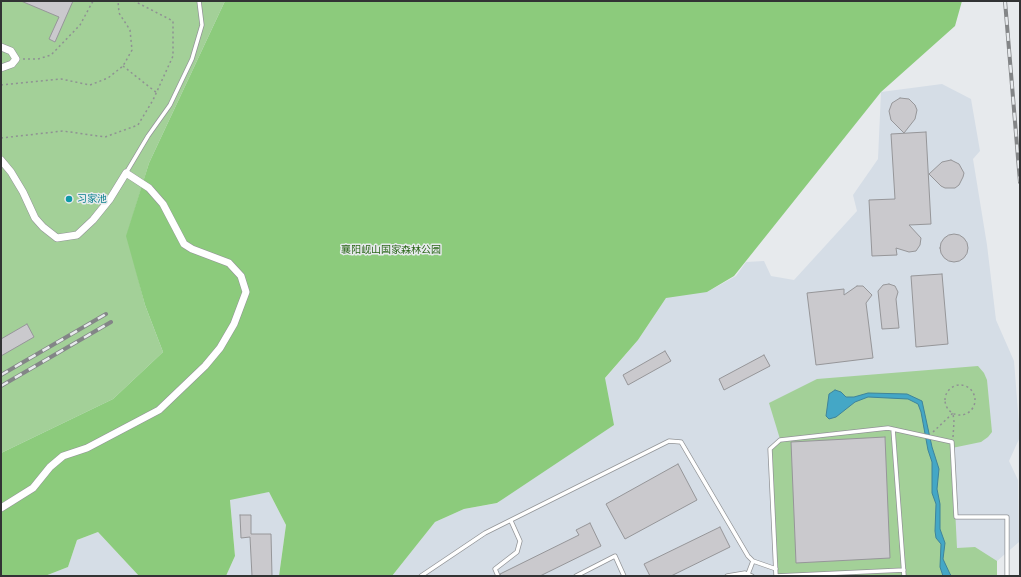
<!DOCTYPE html>
<html>
<head>
<meta charset="utf-8">
<style>
	body { margin:0 }
	#map { position:relative; width:1021px; height:577px; overflow:hidden; background:#e7eaed; font-family:"Public Sans",sans-serif }
	canvas { display:block }
	.frame { position:absolute; inset:0; border:2px solid #323334; pointer-events:none }
</style>
</head>
<body>
<div id="map">
<canvas width="1021" height="577"></canvas>
<div class="frame"></div>
</div>
<script>
const c = document.querySelector('canvas').getContext('2d');
c.lineJoin = 'round';
function fillPath(path, color) { c.fillStyle = color; c.fill(path, 'evenodd'); }
const shape = rows => new Path2D(rows.map(r => 'M' + r).join(''));
function strokePath(path, color, width, dash) { c.strokeStyle = color; c.lineWidth = width; c.lineCap = dash ? 'butt' : 'round'; c.setLineDash(dash || []); c.stroke(path); }
function write(font, color, halo, rows, align = 'center') {
  c.font = font + ' "Public Sans","Noto Sans SC",sans-serif'; c.lineWidth = 3; c.setLineDash([]); c.textBaseline = 'middle'; c.strokeStyle = halo; c.fillStyle = color; for (const [text, x, y, turn = 0] of rows) {
    c.save(); c.translate(x, y); c.rotate((+turn || 0) * Math.PI / 180); c.textAlign = isNaN(turn) ? turn : align; if (halo) c.strokeText(text, 0, 0); c.fillText(text, 0, 0); c.restore();
  }
}
const built = shape([
	[942,84,971,99,980,151,973,159,987,245,996,320,1014,361,1020,437,1009,461,1018,480,1019,542,997,561,997,576,392,576,435,522,464,509,498,503,638,340,670,292,707,292,736,276,746,262,764,261,771,276,794,280,857,211,853,195,878,159,881,92],
	[269,492,286,525,279,576,226,576,235,556,230,499],
	[98,532,139,576,45,576,68,567,77,540]
]);
const green = shape([
	[1,1,225,1,149,163,127,235,145,305,163,352,113,399,1,453],
	[978,366,984,373,987,380,992,432,988,437,981,442,952,448,957,548,975,547,997,561,997,576,776,576,770,449,780,439,769,403,817,379]
]);
const forest = shape([
	[225,1,962,1,955,26,881,92,734,276,707,292,666,298,638,340,605,378,614,425,497,503,464,509,435,522,392,576,279,576,286,525,269,492,230,500,235,556,226,576,139,576,98,532,77,540,68,567,45,576,1,576,1,453,113,399,163,352,145,305,126,236,149,163]
]);
const water = shape([
	[835,390,841,392,846,397,854,397,868,393,907,394,922,401,932,447,939,469,937,489,940,504,940,529,945,543,943,559,950,574,952,576,943,576,940,567,941,544,936,538,935,531,936,504,932,493,932,462,928,450,921,412,918,404,908,399,868,397,855,402,836,417,829,419,826,416,829,394,835,390]
]);
const building = shape([
	[21,1,73,1,55,42,49,39,59,17,21,1],
	[900,98,909,99,915,105,917,110,915,119,904,133,891,120,889,111,892,103,900,98],
	[926,132,931,224,909,225,921,238,920,245,916,251,909,252,896,248,897,255,872,256,869,200,895,199,891,134,926,132],
	[951,160,959,164,964,173,963,177,959,185,955,188,945,188,941,186,929,174,942,162,951,160],
	'940 248a14 14 0 1 1 28 0a14 14 0 1 1-28 0Z',
	[942,274,948,344,916,347,911,276,942,274],
	[889,284,895,286,898,292,896,299,899,328,882,329,878,291,883,285,889,284],
	[857,286,863,286,872,295,866,303,873,358,816,365,807,293,844,289,844,295,857,286],
	[27,324,34,337,1,356,1,339,27,324],
	[665,351,671,361,628,385,623,375,665,351],
	[764,355,770,366,724,390,719,379,764,355],
	[885,437,890,558,796,563,791,442,885,437],
	[678,464,697,500,625,539,606,504,678,464],
	[240,515,251,515,251,534,271,534,272,576,252,576,250,537,241,538,240,515],
	[590,523,601,546,540,576,501,576,500,574,579,535,576,530,590,523],
	[720,527,730,547,671,576,650,576,644,564,720,527]
]);
const path = shape([
	[23,59,38,59,51,55,80,25,93,1],
	[123,66,157,93],
	[1,85,61,79,90,85,108,78,123,66,132,50,130,30,119,13,118,1],
	[1,138,63,131,105,137,138,125,153,100,173,56,173,21,134,1],
	'945 400a15 15 0 1 1 30 0a15 15 0 1 1-30 0Z',
	[933,432,953,413],
	[953,437,954,422,953,413]
]);
const service = shape([
	[126,173,148,136,170,105,192,59,202,25,199,1],
	[893,429,904,576],
	[748,574,753,561],
	[421,576,485,533,669,441,681,442,748,556,753,561,776,569],
	[498,576,495,569,517,552,520,541,511,521],
	[576,576,615,556,624,576],
	[727,576,745,573,752,576],
	[776,576,770,449,780,440,888,428,952,442,956,517,1007,517,1007,576],
	[776,576,904,570]
]);
const minor = shape([
	[1,47,11,51,16,59,12,64,1,68],
	[1,160,11,172,23,192,35,218,43,227,57,238,77,235,93,220,110,199,126,173,149,188,163,204,184,244,192,249,229,263,241,276,246,292,234,324,220,348,205,366,159,410,87,448,63,456,50,467,33,488,1,508]
]);
const rail = shape([
	[1005,1,1020,182],
	[1,375,106,314],
	[1,386,111,322]
]);
const markers = [
	[69,199,4,"#0f9aa8"]
];
const cultureNames = [
	["习家池",77,199]
];
const parkNames = [
	["襄阳岘山国家森林公园",391,250]
];
fillPath(built, '#d5dde6');
fillPath(green, '#a3d098');
fillPath(forest, '#8ccb7c');
fillPath(water, '#44a7c6');
strokePath(water, '#3f849a', 1);
fillPath(building, '#cac9cd');
strokePath(building, '#969699', 1);
strokePath(service, '#929497', 5);
strokePath(minor, '#929497', 8);
strokePath(path, '#8f9193', 1.5, [2, 3]);
strokePath(service, '#fff', 3.5);
strokePath(minor, '#fff', 7);
strokePath(rail, '#838587', 4);
strokePath(rail, '#e7eaed', 2.5, [8]);
for (const [x, y, r, color] of markers) { const dot = new Path2D(); dot.arc(x, y, r, 0, 2 * Math.PI); c.fillStyle = color; c.fill(dot); strokePath(dot, '#e7eaed', 1.5); }
write('10px', '#0d838f', '#e7eaed', cultureNames, 'left');
write('10px', '#2b671a', '#e7eaed', parkNames);
</script>
</body>
</html>
